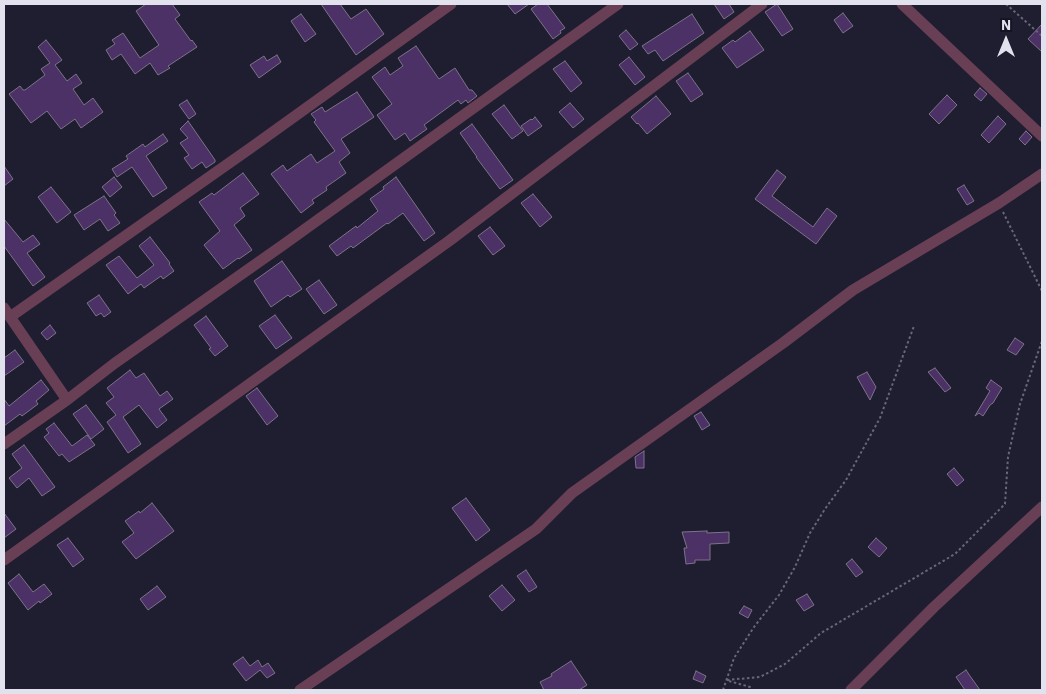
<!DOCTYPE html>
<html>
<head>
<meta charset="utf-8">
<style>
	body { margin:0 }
	#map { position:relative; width:1046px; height:694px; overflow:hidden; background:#1e1e30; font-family:"IBM Plex Sans",sans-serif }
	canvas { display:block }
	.frame { position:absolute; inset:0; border:5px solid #e2e2ee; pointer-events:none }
	.north { position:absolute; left:981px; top:15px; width:50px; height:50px; -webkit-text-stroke:4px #151425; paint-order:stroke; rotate:0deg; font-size:14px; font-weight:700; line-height:20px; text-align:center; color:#e2e2ee }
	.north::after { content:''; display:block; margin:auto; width:18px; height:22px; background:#e2e2ee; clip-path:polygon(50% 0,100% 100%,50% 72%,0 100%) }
</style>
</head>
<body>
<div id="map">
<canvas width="1046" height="694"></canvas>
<div class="frame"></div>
<div class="north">N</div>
</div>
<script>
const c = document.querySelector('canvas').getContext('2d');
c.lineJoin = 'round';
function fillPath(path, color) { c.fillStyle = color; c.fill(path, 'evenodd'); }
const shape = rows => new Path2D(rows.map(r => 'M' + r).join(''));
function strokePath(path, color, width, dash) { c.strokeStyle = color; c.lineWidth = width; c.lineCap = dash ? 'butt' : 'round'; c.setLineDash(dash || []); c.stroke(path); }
const building = shape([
	[146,4,172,4,180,15,175,19,191,41,192,40,197,47,168,66,170,68,158,75,150,63,135,74,121,54,112,60,106,50,115,44,112,40,123,33,140,58,159,45,136,11,146,4],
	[321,4,340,4,351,19,366,9,384,34,356,55,321,4],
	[507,4,529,4,515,14,507,4],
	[538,4,547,4,565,28,560,31,561,33,553,39,531,9,538,4],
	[714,4,729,4,734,12,724,19,714,4],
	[777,4,793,29,782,36,765,12,777,4],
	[843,13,853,26,843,33,834,20,843,13],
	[301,14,316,34,305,42,291,21,301,14],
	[692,14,704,33,663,61,655,50,648,54,642,46,692,14],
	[1042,24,1042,52,1028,39,1042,24],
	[626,30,638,44,630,50,619,36,626,30],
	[750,31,764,50,737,68,722,48,733,40,735,42,750,31],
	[46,40,62,60,55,65,67,81,76,74,82,83,73,89,84,105,93,98,103,112,81,128,75,119,61,129,47,111,31,123,9,94,20,86,23,90,25,90,45,75,41,69,50,63,38,47,46,40],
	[416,46,439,79,455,68,469,90,472,90,477,96,468,103,466,100,461,104,458,100,424,125,427,129,410,141,405,133,395,140,377,115,392,104,372,77,385,67,390,75,403,66,398,58,416,46],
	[277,55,281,62,259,78,250,65,264,56,267,61,277,55],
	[629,57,645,77,635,85,619,65,629,57],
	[565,61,582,83,571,92,553,69,565,61],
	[688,73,703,94,691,102,676,81,688,73],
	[980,88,987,94,981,101,974,95,980,88],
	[357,92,374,117,341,139,350,153,339,162,346,173,326,187,327,190,312,200,314,203,301,213,271,174,283,165,287,171,311,154,317,163,335,151,314,122,316,120,311,114,322,107,325,112,357,92],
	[947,95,957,105,939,124,929,114,947,95],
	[656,96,671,114,647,134,638,123,637,124,631,117,656,96],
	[187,100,196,114,189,119,179,105,187,100],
	[570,103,584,119,573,128,559,112,570,103],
	[504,105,523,131,512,139,492,114,504,105],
	[998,116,1006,124,989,143,981,135,998,116],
	[535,117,542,126,528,136,521,126,531,119,532,120,535,117],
	[188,121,215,160,215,162,206,168,202,162,192,169,184,158,189,155,180,143,188,138,180,129,188,121],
	[472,124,513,180,500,189,476,157,477,157,460,133,472,124],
	[1026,131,1032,137,1025,145,1019,139,1026,131],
	[163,134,168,141,146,156,167,188,153,197,132,167,117,177,112,169,128,159,126,156,143,144,145,147,163,134],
	[4,166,13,179,4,186,4,166],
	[777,170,786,177,772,196,813,227,827,208,837,216,816,244,755,199,777,170],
	[243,173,259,194,240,208,245,216,234,225,252,250,239,259,238,258,223,269,204,245,220,231,199,202,212,193,214,195,243,173],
	[114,177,122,187,110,197,102,187,114,177],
	[396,177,435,233,424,241,403,213,388,224,387,223,353,248,351,246,337,256,329,246,356,226,357,228,378,211,370,199,384,189,383,187,396,177],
	[964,185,974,201,967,205,957,189,964,185],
	[51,187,71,212,57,223,38,197,51,187],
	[533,194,552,217,540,227,521,203,533,194],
	[104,196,116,213,114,215,120,223,108,231,100,219,84,230,74,215,104,196],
	[4,219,23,242,33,235,40,244,27,253,45,277,33,286,4,246,4,219],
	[490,227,505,246,493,255,478,236,490,227],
	[150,237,170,263,169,264,174,271,163,279,161,276,144,288,141,284,128,294,106,265,119,256,137,278,154,265,139,246,150,237],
	[282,261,302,289,290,297,288,295,271,307,254,281,282,261],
	[319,280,337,305,324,314,306,289,319,280],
	[99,295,111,312,104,317,101,313,96,316,87,303,99,295],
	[275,315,292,338,276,349,259,326,275,315],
	[206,316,228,346,215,356,209,349,211,348,194,325,206,316],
	[50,325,56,333,47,340,41,333,50,325],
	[1015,338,1024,344,1016,355,1007,350,1015,338],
	[15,350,24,362,4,376,4,358,15,350],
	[935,368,951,388,945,392,928,372,935,368],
	[130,370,136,378,144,373,160,396,167,391,173,399,159,409,167,420,157,428,139,405,123,417,141,444,128,453,107,422,116,415,106,403,114,397,107,388,130,370],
	[867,372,876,387,870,400,857,377,867,372],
	[41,380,49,390,36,401,38,404,22,416,20,414,4,426,4,399,9,406,41,380],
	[991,380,1002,388,993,403,990,405,983,416,979,413,975,416,990,391,986,388,991,380],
	[257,388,278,416,267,425,246,396,257,388],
	[86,405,104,429,91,439,73,414,86,405],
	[701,412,710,425,702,430,694,416,701,412],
	[54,423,72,446,87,435,95,445,69,462,62,454,59,456,44,437,49,433,46,429,54,423],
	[24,445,55,487,42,496,29,478,17,488,9,478,22,468,12,454,24,445],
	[644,451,644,468,636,468,635,457,644,451],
	[954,468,964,480,957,486,947,474,954,468],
	[466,498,490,530,476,541,452,508,466,498],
	[152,503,174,531,136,559,122,542,134,533,125,521,139,511,140,513,152,503],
	[4,513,16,529,4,538,4,513],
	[707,531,707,533,729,532,729,543,710,544,710,560,695,560,695,563,686,564,684,548,687,548,682,532,707,531],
	[68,538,84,559,73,567,57,545,68,538],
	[876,538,887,548,879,557,868,547,876,538],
	[852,559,863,572,856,577,846,564,852,559],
	[526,570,537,587,529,592,517,576,526,570],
	[19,574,33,592,44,584,52,594,40,603,39,601,28,610,8,583,19,574],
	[502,585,515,600,502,611,489,596,502,585],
	[157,586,166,597,148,610,140,599,157,586],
	[807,594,814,605,804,611,796,600,807,594],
	[744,606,752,610,748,618,739,613,744,606],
	[243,657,250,666,258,660,262,667,268,663,275,673,267,678,260,670,246,681,233,664,243,657],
	[571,661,587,685,579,690,544,690,540,682,552,676,551,674,571,661],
	[966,670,970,676,980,690,965,690,956,677,966,670],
	[696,671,706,676,703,683,693,679,696,671]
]);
const path = shape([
	[1006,4,1042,36],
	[1003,212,1042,291],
	[727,680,760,677,785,664,821,633,955,554,1005,504,1008,457,1020,404,1042,341],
	[729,681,750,687,751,690],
	[723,690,734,658,754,627,779,595,795,567,810,533,825,509,846,480,880,418,914,326]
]);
const street = shape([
	[902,4,1042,136],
	[4,308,67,400],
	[10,317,252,147,451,4],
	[4,444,67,400,115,363,283,245,618,4],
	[4,560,449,241,762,4],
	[300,690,536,529,572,493,783,343,853,290,999,203,1042,174],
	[851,690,934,607,1042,507]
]);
fillPath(building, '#4b3165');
strokePath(building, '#7d7388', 1);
strokePath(path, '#676777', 2, [2.5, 2.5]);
strokePath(street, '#693f56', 11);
</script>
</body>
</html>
